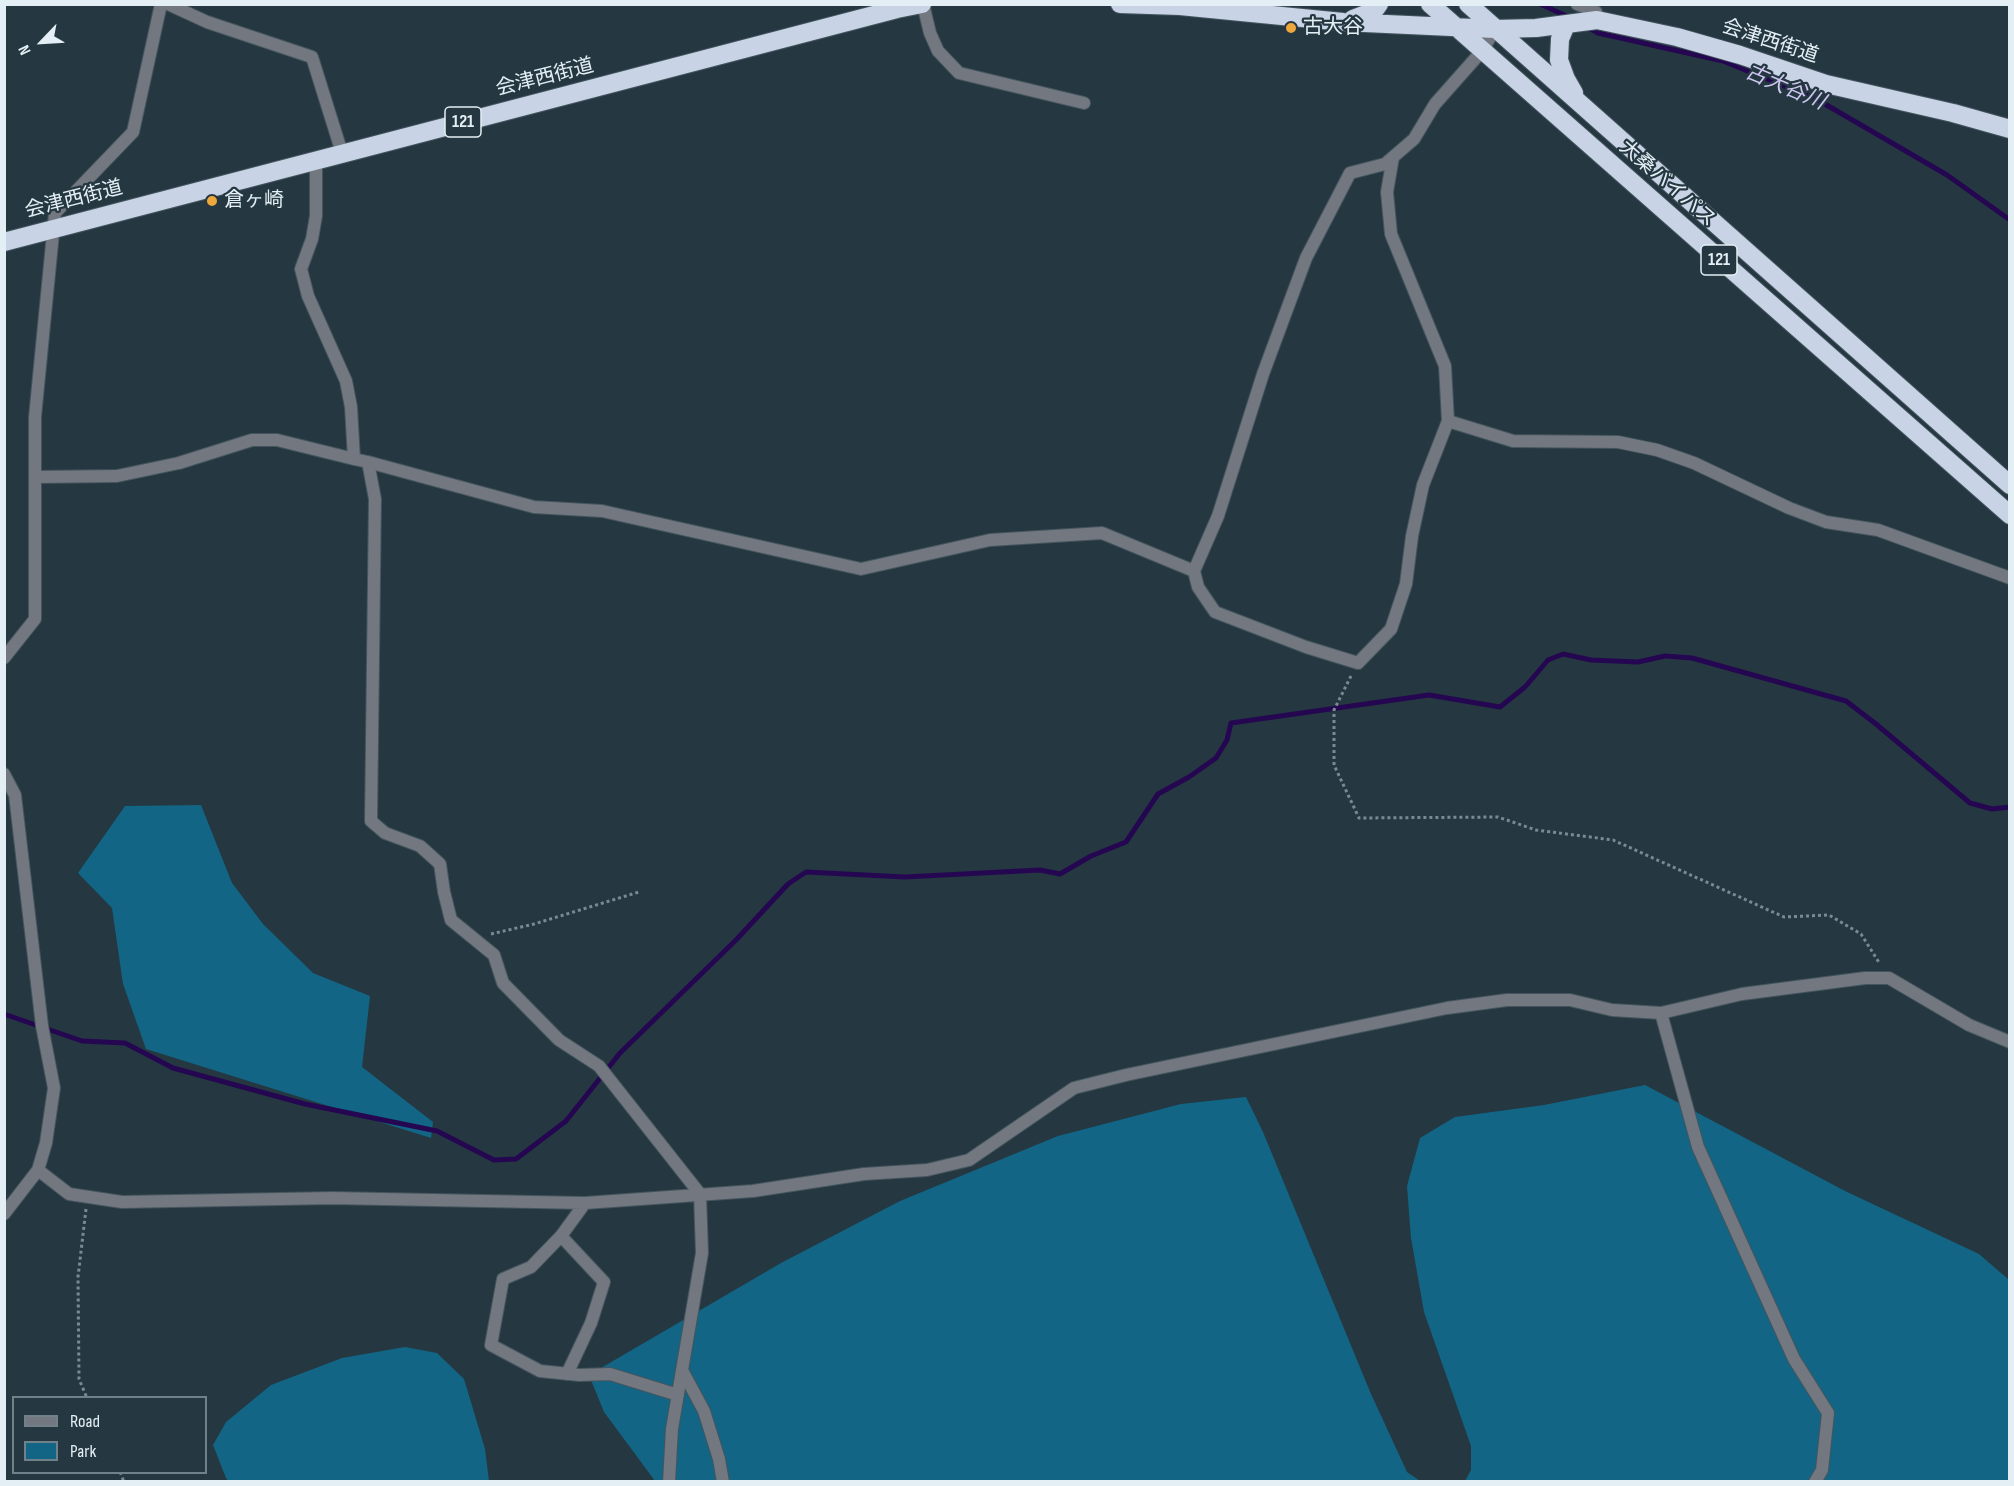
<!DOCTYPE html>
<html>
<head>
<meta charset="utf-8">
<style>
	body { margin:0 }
	#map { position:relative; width:2014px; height:1486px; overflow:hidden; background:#253841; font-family:"Sofia Sans Condensed",sans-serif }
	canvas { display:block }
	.frame { position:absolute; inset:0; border:6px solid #e4eff5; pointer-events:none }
	.legend { position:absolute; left:12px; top:1396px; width:195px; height:78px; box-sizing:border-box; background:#253841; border:2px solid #718189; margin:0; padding:8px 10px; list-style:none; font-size:18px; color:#e4eff5 }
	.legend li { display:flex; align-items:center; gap:12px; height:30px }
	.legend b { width:30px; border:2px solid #718189 }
	.north { position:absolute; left:12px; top:12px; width:60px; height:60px; -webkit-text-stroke:4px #253841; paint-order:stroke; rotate:245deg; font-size:16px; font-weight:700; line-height:24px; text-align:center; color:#e4eff5 }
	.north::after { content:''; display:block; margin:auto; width:21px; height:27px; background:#e4eff5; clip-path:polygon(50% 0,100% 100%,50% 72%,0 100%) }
</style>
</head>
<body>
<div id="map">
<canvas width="2014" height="1486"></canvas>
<div class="frame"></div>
<ul class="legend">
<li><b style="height:8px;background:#73777f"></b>Road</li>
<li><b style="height:16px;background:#126585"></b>Park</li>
</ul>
<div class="north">N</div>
</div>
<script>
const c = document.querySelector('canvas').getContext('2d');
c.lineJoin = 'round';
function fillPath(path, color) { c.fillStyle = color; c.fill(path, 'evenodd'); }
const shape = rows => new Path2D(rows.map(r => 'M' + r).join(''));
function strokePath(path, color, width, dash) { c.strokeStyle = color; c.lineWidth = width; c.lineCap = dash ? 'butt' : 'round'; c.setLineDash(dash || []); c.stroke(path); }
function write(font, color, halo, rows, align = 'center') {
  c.font = font + ' "Sofia Sans Condensed","Noto Sans JP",sans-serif'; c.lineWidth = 4.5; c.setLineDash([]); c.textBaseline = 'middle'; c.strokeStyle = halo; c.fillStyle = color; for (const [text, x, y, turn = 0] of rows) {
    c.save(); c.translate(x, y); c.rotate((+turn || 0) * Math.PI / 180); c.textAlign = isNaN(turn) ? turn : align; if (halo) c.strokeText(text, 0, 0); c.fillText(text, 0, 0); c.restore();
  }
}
const green = shape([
	[201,805,232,883,263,924,313,973,370,996,362,1067,433,1122,431,1138,146,1049,123,984,112,908,78,873,125,806],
	[1645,1085,1845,1191,1979,1254,2008,1279,2009,1481,1460,1481,1465,1481,1471,1470,1471,1446,1424,1312,1411,1238,1407,1186,1420,1138,1455,1117,1544,1105],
	[1246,1097,1263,1132,1371,1394,1407,1472,1420,1481,655,1481,604,1412,589,1375,781,1263,900,1201,1058,1136,1181,1104],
	[405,1347,437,1353,464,1379,485,1449,489,1481,229,1482,226,1478,213,1445,226,1422,271,1385,342,1358]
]);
const stream = shape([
	[1540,4,1571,18],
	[1587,27,1598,33,1723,61,1818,100,1947,175,2010,220],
	[4,1014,82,1041,125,1043,173,1068,305,1104,437,1131,494,1160,516,1159,566,1121,620,1053,736,940,788,884,806,872,905,877,1040,870,1060,874,1091,856,1126,842,1158,794,1189,777,1216,758,1227,740,1231,723,1429,695,1500,707,1525,687,1548,660,1563,654,1591,660,1638,662,1665,656,1692,658,1846,701,1876,724,1970,803,1992,809,2010,807]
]);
const path = shape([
	[1351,676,1334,710,1334,765,1359,818,1498,817,1536,830,1613,840,1784,917,1829,915,1861,934,1880,964],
	[491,934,534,924,639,892],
	[86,1209,78,1277,79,1379,87,1398],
	[120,1472,124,1482]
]);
const street = shape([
	[168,4,207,22,312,57,342,153],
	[923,4,930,33,938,51,959,73,1084,103],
	[1577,4,1596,12],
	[1393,157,1387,192,1391,234,1445,366,1448,421,1423,485,1412,536,1406,584,1391,629,1358,663,1306,647,1215,612,1198,587,1194,571,1218,516,1263,374,1306,258,1350,173,1385,164,1414,139,1435,104,1482,51,1495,29],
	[316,161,316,216,312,239,301,269,308,296,346,381,351,407,354,459,368,462,375,499,371,821,385,833,420,846,440,864,444,892,451,920,494,955,503,983,559,1040,599,1066,700,1194,702,1253,672,1429,669,1482],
	[1448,421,1513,441,1618,442,1657,450,1694,463,1789,508,1826,522,1878,530,2010,578],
	[368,462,534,507,602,511,861,569,990,540,1102,533,1194,571],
	[35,477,117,476,179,463,252,440,277,440,354,459],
	[4,658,35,619,35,417,55,213,133,132,161,4],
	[4,774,15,795,42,1026,54,1088,46,1143,38,1170,4,1214],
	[1661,1013,1698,1147,1794,1359,1828,1413,1822,1470,1815,1482],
	[38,1170,69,1194,122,1202,332,1198,585,1203,753,1191,864,1174,927,1170,969,1160,1074,1088,1126,1075,1447,1008,1507,1000,1570,1000,1612,1010,1661,1013,1742,994,1865,978,1889,978,1969,1025,2010,1042],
	[585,1203,561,1236,531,1267,503,1279,491,1345,540,1371,579,1375,610,1374,678,1395],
	[561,1236,604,1282,591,1323,567,1374],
	[682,1370,704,1411,719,1459,723,1482]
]);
const highway = shape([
	[1120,4,1180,6,1343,22,1495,29,1536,28,1597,20,1677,37,1740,55,1826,84,1953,113,2010,129],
	[1430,4,2010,515],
	[1468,4,2010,485],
	[1353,19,1374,11,1379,4],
	[1566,25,1560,39,1559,60,1566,79,1574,93],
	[4,242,897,9,922,4]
]);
const markers = [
	[1291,28,6,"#eea73c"],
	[212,201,6,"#eea73c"]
];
const shields = [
	[463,122,36],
	[1719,260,36]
];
const shieldNames = [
	["121",463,122],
	["121",1719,260]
];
const poiNames = [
	["古大谷",1303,28],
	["倉ヶ崎",224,201]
];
const streetNames = [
	["会津西街道",1770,42,18],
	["会津西街道",545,78,-14],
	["大桑バイパス",1667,184,41],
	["会津西街道",74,200,-14]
];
const waterNames = [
	["古大谷川",1785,88,23]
];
fillPath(green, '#126585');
strokePath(stream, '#250751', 5);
strokePath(street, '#44555e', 14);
strokePath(highway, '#44555e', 20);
strokePath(path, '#7b8a92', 3, [3, 3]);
strokePath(street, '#73777f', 12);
strokePath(highway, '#c8d3e6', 18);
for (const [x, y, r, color] of markers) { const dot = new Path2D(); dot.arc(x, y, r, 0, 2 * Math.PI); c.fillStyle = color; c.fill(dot); strokePath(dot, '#253841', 2); }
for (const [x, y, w] of shields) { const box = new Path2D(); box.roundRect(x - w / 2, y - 15, w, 30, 4.5); c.fillStyle = '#253841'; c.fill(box); strokePath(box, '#e4eff5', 1.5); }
write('bold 18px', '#e4eff5', null, shieldNames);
write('20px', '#e4eff5', '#253841', poiNames, 'left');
write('20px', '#e4eff5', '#253841', streetNames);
write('italic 21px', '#cfc7f2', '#253841', waterNames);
</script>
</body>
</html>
